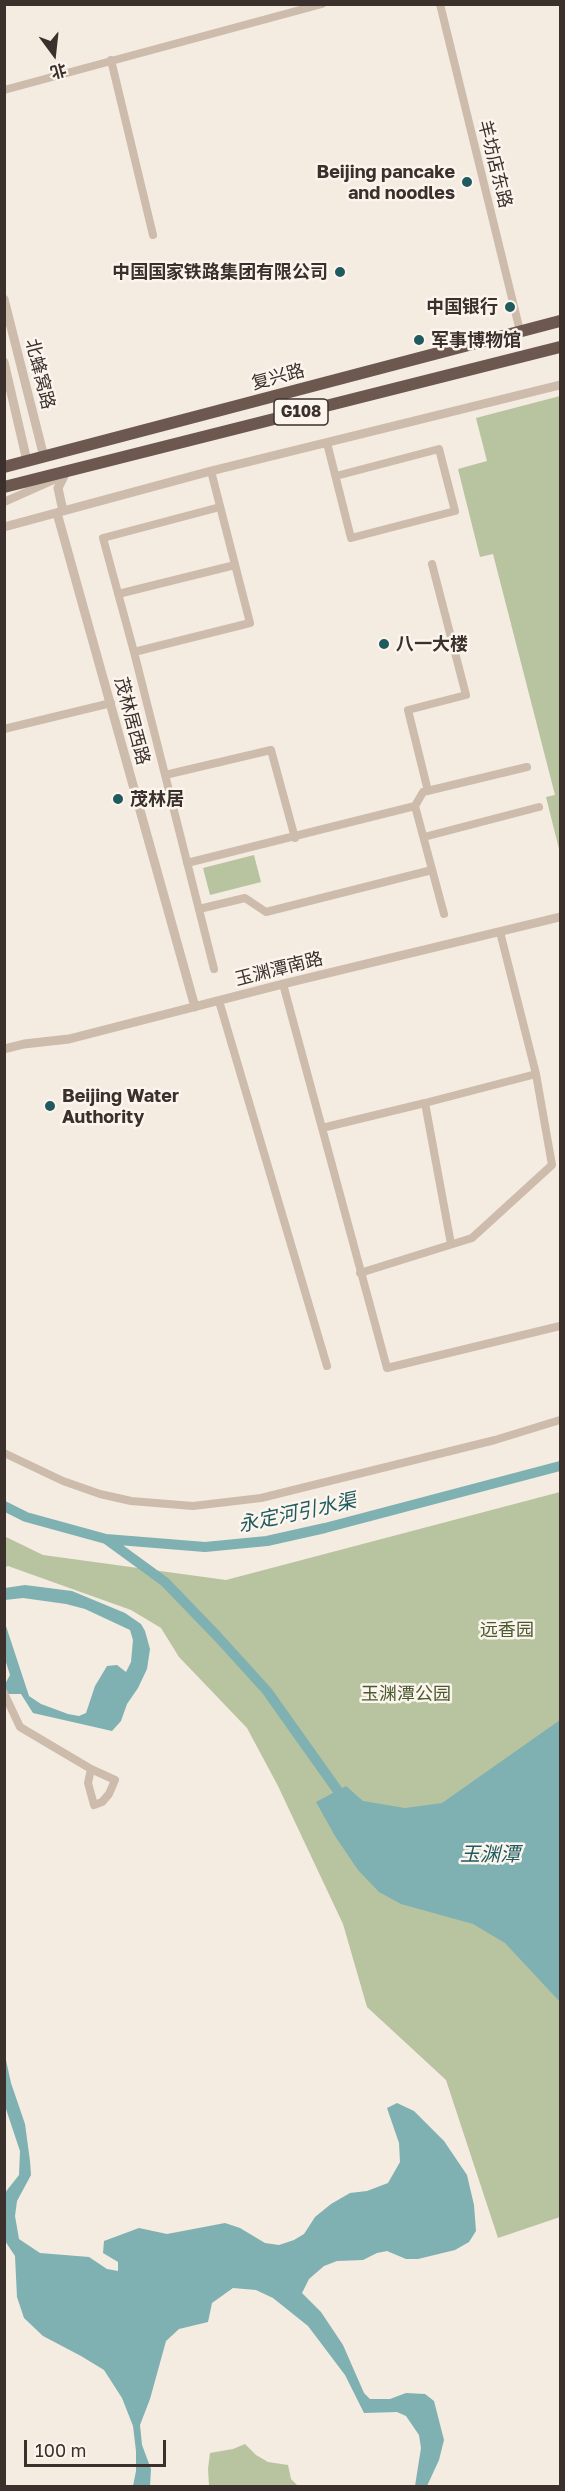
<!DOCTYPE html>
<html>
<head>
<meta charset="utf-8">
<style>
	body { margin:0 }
	#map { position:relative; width:565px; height:2491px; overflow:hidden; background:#f4ebe1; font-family:"Golos Text","Noto Sans SC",sans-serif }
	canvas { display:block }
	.frame { position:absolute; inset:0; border:6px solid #3b302b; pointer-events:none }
	.north { position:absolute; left:24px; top:24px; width:60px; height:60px; -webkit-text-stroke:4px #fbf5ee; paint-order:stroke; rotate:165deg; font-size:16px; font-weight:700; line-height:24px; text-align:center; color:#3b302b }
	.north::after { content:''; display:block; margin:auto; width:21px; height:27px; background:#3b302b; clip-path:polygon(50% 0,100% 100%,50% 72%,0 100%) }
	.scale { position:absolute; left:24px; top:2440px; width:142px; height:27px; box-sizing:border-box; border:3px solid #3b302b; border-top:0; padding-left:8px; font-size:18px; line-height:21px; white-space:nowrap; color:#3b302b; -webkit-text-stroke:4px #fbf5ee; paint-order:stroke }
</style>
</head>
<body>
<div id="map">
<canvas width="565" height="2491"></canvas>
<div class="frame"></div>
<div class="north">北</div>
<div class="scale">100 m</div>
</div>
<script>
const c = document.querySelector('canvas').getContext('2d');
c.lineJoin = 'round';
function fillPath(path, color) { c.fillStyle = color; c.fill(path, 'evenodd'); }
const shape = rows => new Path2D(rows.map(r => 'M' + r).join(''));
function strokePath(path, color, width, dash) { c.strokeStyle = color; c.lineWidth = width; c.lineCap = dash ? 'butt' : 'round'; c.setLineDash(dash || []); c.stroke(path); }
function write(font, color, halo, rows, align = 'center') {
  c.font = font + ' "Golos Text","Noto Sans SC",sans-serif'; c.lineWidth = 5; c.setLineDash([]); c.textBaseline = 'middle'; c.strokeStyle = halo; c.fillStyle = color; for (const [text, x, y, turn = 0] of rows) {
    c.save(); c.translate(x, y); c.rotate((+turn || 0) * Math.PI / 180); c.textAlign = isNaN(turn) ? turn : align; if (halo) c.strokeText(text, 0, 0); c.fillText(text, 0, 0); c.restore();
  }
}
const green = shape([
	[560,396,560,853,546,797,555,795,493,554,480,557,458,469,487,461,476,418],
	[254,855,261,882,210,895,203,868],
	[560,1492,560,2217,498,2238,446,2080,367,2007,343,1924,278,1786,247,1728,179,1657,161,1628,131,1610,8,1566,5,1567,4,1536,43,1555,226,1580],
	[245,2444,256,2455,268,2462,288,2465,291,2479,298,2486,209,2486,208,2469,210,2453,233,2449]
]);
const water = shape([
	[25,1585,72,1591,125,1613,141,1624,145,1631,150,1649,147,1669,138,1688,127,1704,121,1721,112,1731,33,1713,21,1694,5,1694,5,1684,10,1675,5,1659,4,1620,29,1696,41,1704,68,1714,79,1716,86,1713,95,1686,107,1666,117,1665,126,1672,131,1662,133,1640,130,1630,85,1609,66,1604,23,1598,5,1600,5,1588],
	[560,1720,560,2002,505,1943,473,1924,401,1904,379,1892,358,1870,335,1836,316,1802,346,1786,363,1801,405,1808,442,1803],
	[4,2051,11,2083,25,2124,30,2161,31,2175,17,2201,15,2216,19,2239,40,2253,89,2257,107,2269,118,2271,118,2262,103,2253,104,2241,139,2228,167,2234,225,2223,240,2228,265,2243,279,2245,294,2240,304,2234,315,2217,331,2204,350,2193,367,2191,388,2183,400,2162,399,2143,387,2108,397,2103,414,2111,444,2141,467,2175,474,2205,476,2231,469,2242,455,2250,418,2259,406,2259,387,2251,377,2253,363,2260,337,2261,324,2266,309,2279,302,2293,321,2312,343,2345,364,2393,370,2399,390,2399,406,2393,425,2394,434,2401,444,2440,439,2460,427,2486,415,2486,421,2448,419,2435,406,2416,397,2412,364,2413,345,2375,308,2326,273,2298,256,2290,233,2288,212,2303,208,2322,179,2329,166,2341,150,2399,140,2425,142,2445,151,2469,150,2486,133,2486,136,2471,136,2451,133,2426,122,2398,104,2370,81,2356,43,2336,24,2318,17,2297,15,2256,5,2241,4,2194,19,2175,20,2151,5,2106]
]);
const canal = shape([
	[4,1506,26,1517,106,1539,205,1547,267,1541,325,1528,560,1466],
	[106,1539,165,1582,218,1637,267,1691,338,1791]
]);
const minor = shape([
	[440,4,520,331],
	[111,60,153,235],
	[4,90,322,4],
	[327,443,351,538,455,511,439,449,336,476],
	[211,471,250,623,134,652,214,969],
	[4,502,58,478],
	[118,594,235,565],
	[134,652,103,538,220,507],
	[4,729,111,703],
	[165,775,271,750,295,838],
	[428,791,408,710,466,695,432,564],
	[415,806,423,792,527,767],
	[424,837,539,807],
	[187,863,415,806,444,914],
	[199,909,245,898,266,912,432,870],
	[283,984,387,1368,560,1326],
	[219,1001,327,1366],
	[322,1128,425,1103],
	[451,1244,425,1103,536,1074],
	[360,1273,472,1238,552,1165,536,1074,500,932],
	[4,1453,63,1481,100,1494,131,1501,193,1506,261,1498,495,1440,560,1420],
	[4,1693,20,1727,91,1769],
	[91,1769,115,1780,109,1794,102,1802,94,1805,88,1783,91,1769]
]);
const tertiary = shape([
	[4,299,44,457],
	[4,362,27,461],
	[63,511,58,488,64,476],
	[57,513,195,1007],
	[4,527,211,471,560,385],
	[4,1049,24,1044,69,1039,283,984,560,917]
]);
const trunk = shape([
	[4,467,560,321],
	[4,487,560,347]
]);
const markers = [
	[467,182,6,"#1f5a5e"],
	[340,272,6,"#1f5a5e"],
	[510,307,6,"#1f5a5e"],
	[419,340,6,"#1f5a5e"],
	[384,644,6,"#1f5a5e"],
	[118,799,6,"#1f5a5e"],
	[50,1106,6,"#1f5a5e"]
];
const shields = [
	[301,412,54]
];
const shieldNames = [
	["G108",301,412]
];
const streetNames = [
	["羊坊店东路",495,164,76],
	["北蜂窝路",40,374,76],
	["复兴路",278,377,-15],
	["茂林居西路",132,721,75],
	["玉渊潭南路",279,969,-14]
];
const poiNames = [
	["Beijing pancake",455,172,"right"],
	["and noodles",455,193,"right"],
	["中国国家铁路集团有限公司",328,272,"right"],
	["中国银行",498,307,"right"],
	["军事博物馆",431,340],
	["八一大楼",396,644],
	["茂林居",130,799],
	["Beijing Water",62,1096],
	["Authority",62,1117]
];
const parkNames = [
	["远香园",507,1630],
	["玉渊潭公园",406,1694]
];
const waterNames = [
	["永定河引水渠",297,1513,-12],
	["玉渊潭",490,1855]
];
fillPath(green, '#b8c4a0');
fillPath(water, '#7fb0b2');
strokePath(canal, '#7fb0b2', 10);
strokePath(minor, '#cdbbac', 8);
strokePath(tertiary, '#cdbbac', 9);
strokePath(trunk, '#6c584f', 12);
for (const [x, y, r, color] of markers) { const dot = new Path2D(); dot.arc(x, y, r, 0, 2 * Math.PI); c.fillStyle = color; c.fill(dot); strokePath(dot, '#fbf5ee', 2); }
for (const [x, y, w] of shields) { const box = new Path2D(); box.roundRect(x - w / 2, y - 13, w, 26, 4.5); c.fillStyle = '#fbf5ee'; c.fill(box); strokePath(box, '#3b302b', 1.5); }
write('bold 16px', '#3b302b', null, shieldNames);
write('18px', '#3b302b', '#fbf5ee', streetNames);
write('bold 18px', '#3b302b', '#fbf5ee', poiNames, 'left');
write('18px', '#4a5a2e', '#fbf5ee', parkNames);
write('italic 20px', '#1f5a5e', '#fbf5ee', waterNames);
</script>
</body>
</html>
